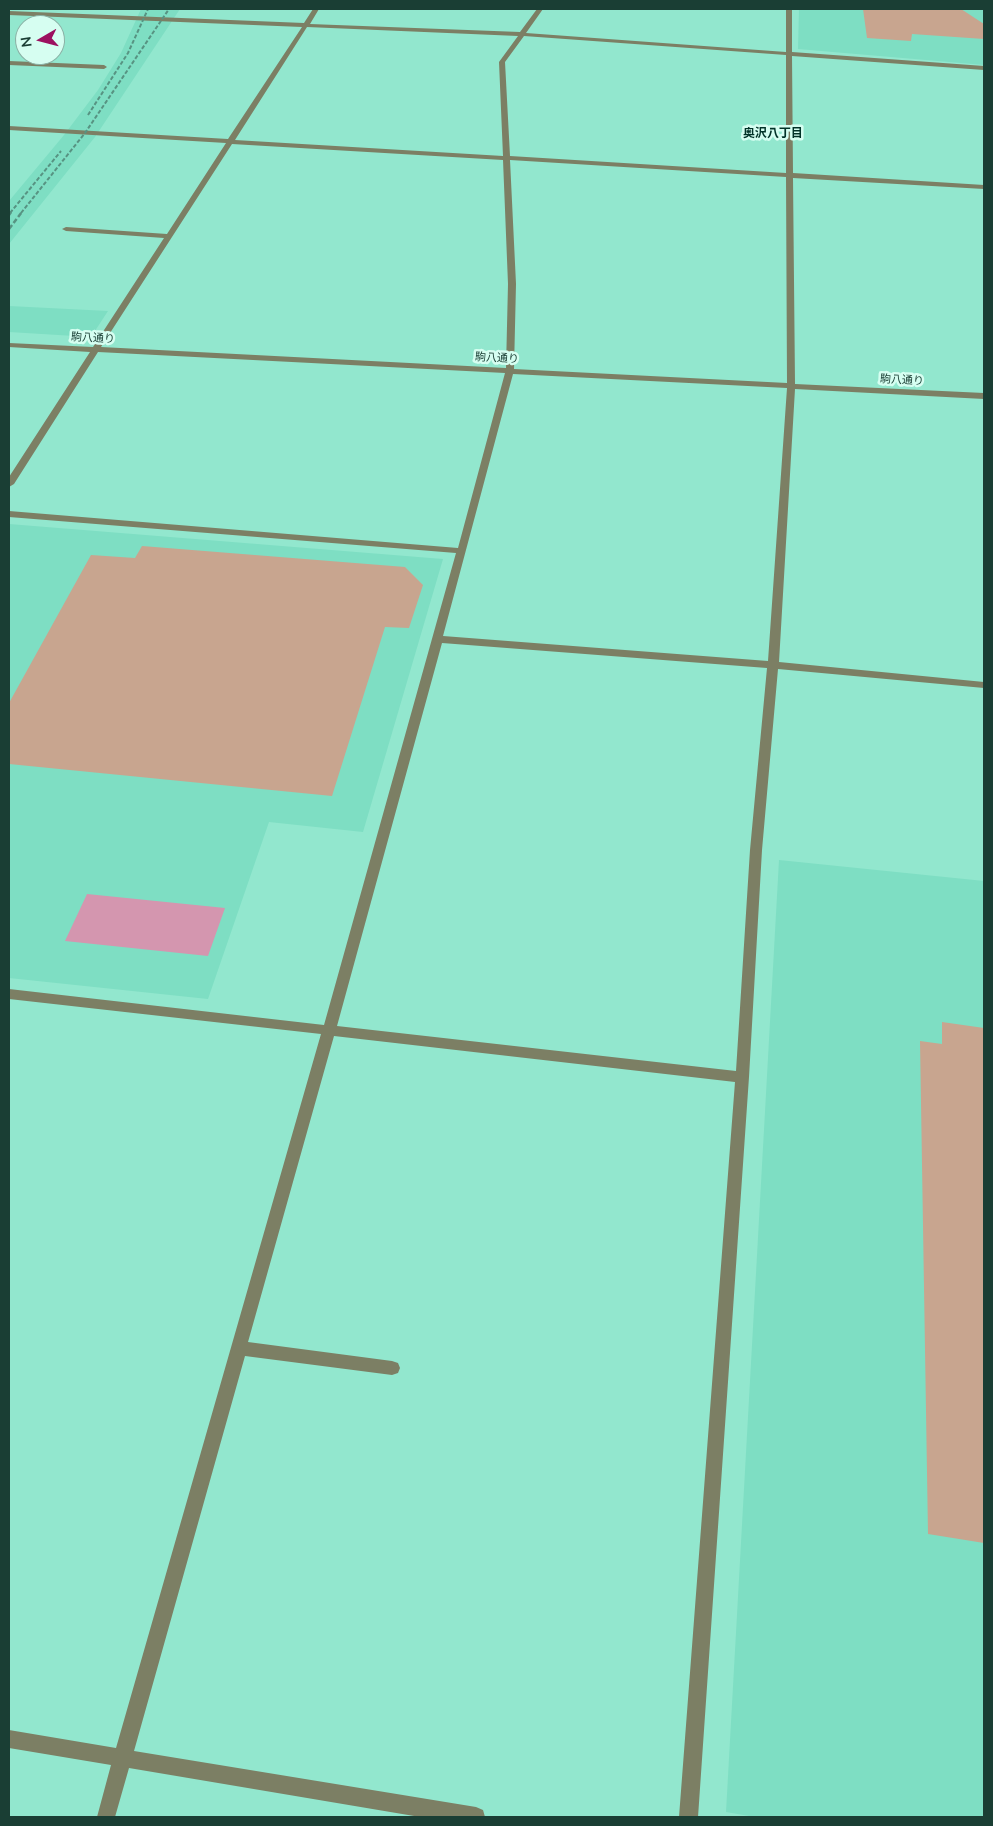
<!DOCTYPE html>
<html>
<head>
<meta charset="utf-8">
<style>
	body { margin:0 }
	#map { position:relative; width:993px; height:1826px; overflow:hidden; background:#92e7ce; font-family:Mulish,sans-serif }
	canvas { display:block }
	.frame { position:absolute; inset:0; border:10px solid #1a3e34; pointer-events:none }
	.north { position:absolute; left:15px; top:15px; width:50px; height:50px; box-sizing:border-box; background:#d6fef1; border:1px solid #8bb1a5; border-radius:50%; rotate:262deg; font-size:14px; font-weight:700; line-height:20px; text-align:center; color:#1a3e34 }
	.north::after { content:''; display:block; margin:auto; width:18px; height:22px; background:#9c1160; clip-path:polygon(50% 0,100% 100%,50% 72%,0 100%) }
</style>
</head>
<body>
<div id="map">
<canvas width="993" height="1826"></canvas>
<div class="frame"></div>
<div class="north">N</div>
</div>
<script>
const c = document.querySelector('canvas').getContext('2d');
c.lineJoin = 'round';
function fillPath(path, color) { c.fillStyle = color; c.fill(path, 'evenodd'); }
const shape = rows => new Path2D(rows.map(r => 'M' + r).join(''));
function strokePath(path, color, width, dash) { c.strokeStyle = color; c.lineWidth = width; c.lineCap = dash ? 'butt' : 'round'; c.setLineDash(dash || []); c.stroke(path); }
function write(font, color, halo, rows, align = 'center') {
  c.font = font + ' Mulish,"Noto Sans JP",sans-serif'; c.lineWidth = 5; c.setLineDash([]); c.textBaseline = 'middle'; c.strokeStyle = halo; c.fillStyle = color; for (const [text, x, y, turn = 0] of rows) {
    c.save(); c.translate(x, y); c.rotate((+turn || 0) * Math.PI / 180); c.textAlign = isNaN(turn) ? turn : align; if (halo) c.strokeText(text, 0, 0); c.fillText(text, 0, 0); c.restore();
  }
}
const built = shape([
	[141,9,180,9,95,137,9,244,9,201,64,135,98,90,121,53],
	[799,9,984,9,984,65,798,49],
	[9,306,108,311,91,337,9,332],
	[9,524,443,559,363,832,269,822,208,999,9,978],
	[779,860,984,881,984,1817,755,1817,726,1812]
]);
const green = shape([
	[863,9,961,9,984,24,984,39,912,34,911,41,867,38],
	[142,546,405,567,423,585,409,628,385,627,332,796,9,764,9,703,91,555,135,558],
	[942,1022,984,1028,984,1543,928,1534,920,1041,942,1044]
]);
const water = shape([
	[87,894,225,908,208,956,65,941]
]);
const minor = shape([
	[313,9,319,9,310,24,520,32,537,9,543,9,526,33,786,52,786,9,792,9,792,52,984,66,984,70,792,56,793,173,984,185,984,189,793,178,795,384,984,393,984,399,795,389,779,662,984,682,984,688,778,669,762,850,749,1077,698,1817,679,1817,735,1082,334,1036,248,1342,392,1361,398,1363,400,1368,398,1373,392,1375,245,1356,134,1751,476,1807,483,1810,485,1817,420,1817,129,1768,115,1817,97,1817,111,1765,9,1748,9,1730,116,1748,321,1034,9,999,9,989,324,1025,456,553,9,517,9,511,458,548,505,373,98,352,14,484,9,487,9,477,90,352,9,347,9,343,93,347,164,238,66,231,62,229,66,227,167,234,226,143,9,130,9,126,228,139,302,27,9,15,9,11,304,23,313,9],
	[307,27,518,36,499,62,503,156,235,140,307,27],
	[524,36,786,55,786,173,510,156,505,62,524,36],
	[232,144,503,160,508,284,506,368,101,347,232,144],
	[510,160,786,177,787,383,514,369,516,284,510,160],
	[513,374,787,388,768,661,443,636,513,374],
	[442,643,767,668,750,850,736,1071,337,1026,442,643],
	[9,61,104,65,107,67,104,69,9,65,9,61]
]);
const railFar1 = shape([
	[88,115,128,53,148,9],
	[10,213,61,151],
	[21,213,85,133,169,9]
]);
const rail = shape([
	[9,215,11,212],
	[9,229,22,212]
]);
const farStreetnames = [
	["駒八通り",93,338,3],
	["駒八通り",497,358,3],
	["駒八通り",902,380,3]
];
const farNeighbourhoodnames = [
	["奥沢八丁目",773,133]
];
fillPath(built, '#7edec3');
fillPath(green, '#c8a58f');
fillPath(water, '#d496af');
fillPath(minor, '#7c7f64');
strokePath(railFar1, '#579382', 2, [4, 2]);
strokePath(rail, '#579382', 2.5, [5, 2.5]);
write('11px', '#1a3e34', '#d6fef1', farStreetnames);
write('bold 12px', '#013227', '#d6fef1', farNeighbourhoodnames);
</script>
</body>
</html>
